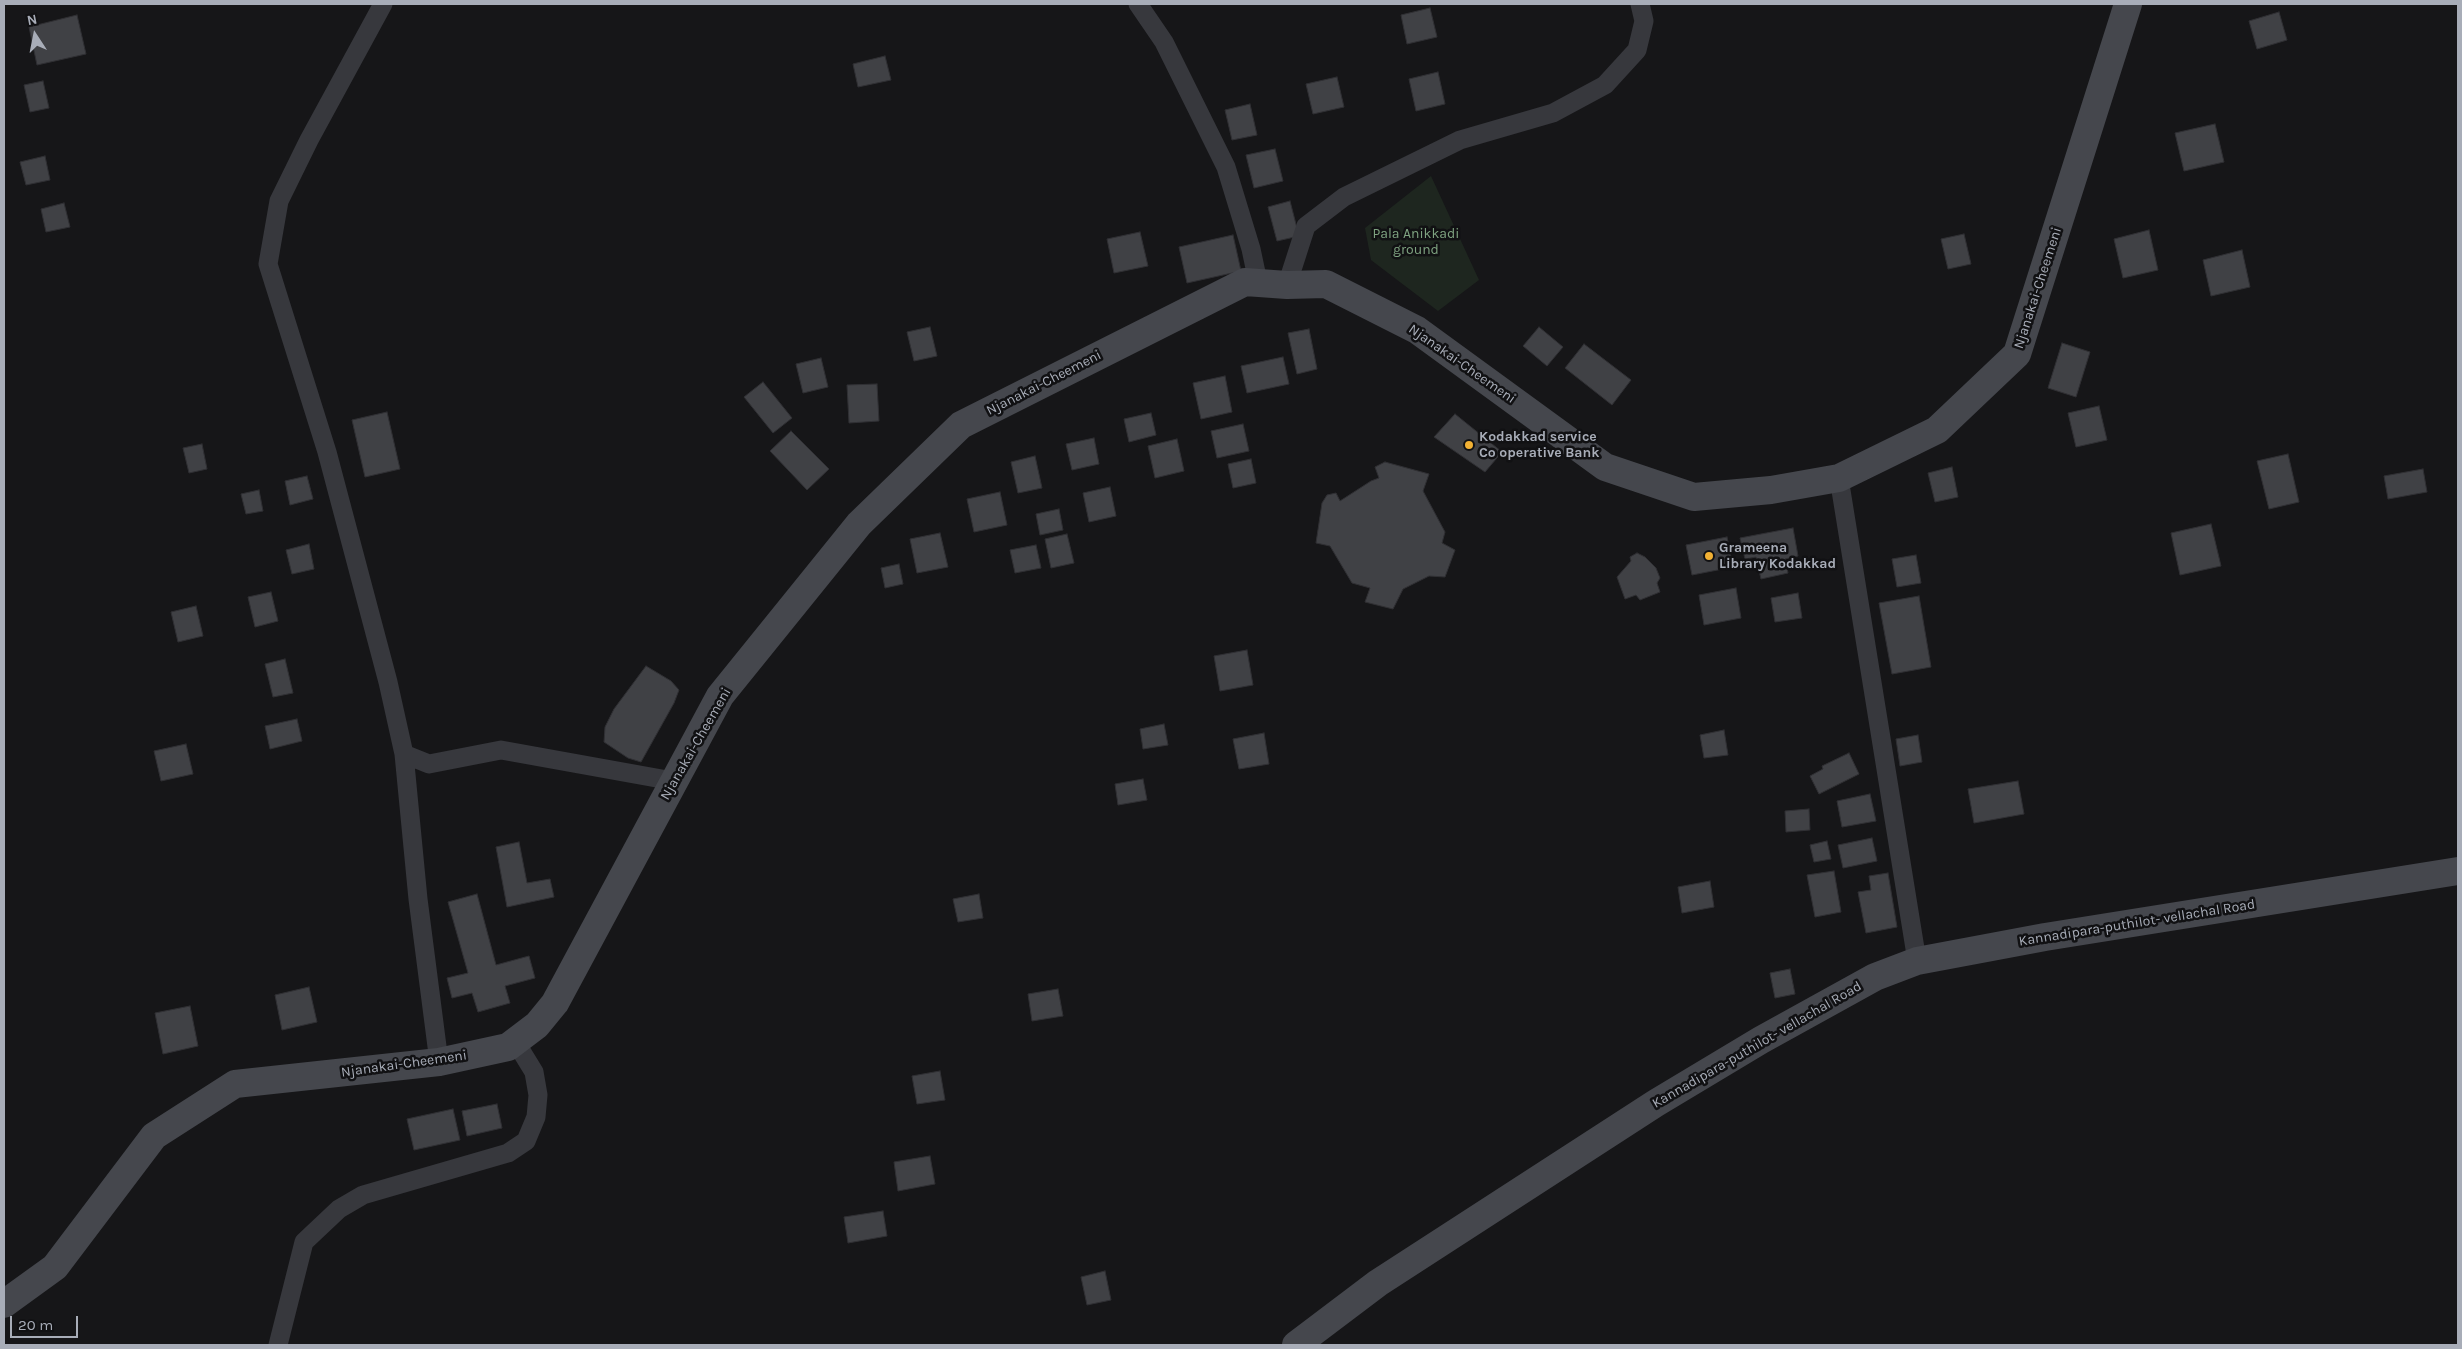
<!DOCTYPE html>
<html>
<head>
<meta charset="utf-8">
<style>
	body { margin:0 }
	#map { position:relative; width:2462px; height:1349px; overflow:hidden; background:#161618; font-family:Karla,sans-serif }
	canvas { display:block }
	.frame { position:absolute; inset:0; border:5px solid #a8adb8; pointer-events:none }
	.north { position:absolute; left:10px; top:10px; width:50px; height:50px; -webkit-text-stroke:4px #111113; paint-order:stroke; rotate:349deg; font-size:14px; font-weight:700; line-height:20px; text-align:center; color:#a8adb8 }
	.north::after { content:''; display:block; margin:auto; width:18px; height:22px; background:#a8adb8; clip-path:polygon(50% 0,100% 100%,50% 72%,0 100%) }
	.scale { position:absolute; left:10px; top:1316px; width:68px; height:22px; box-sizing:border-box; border:2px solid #a8adb8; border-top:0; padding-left:6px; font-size:15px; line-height:18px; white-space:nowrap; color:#a8adb8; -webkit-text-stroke:4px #111113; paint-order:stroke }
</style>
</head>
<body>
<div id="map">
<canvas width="2462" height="1349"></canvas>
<div class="frame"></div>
<div class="north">N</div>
<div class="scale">20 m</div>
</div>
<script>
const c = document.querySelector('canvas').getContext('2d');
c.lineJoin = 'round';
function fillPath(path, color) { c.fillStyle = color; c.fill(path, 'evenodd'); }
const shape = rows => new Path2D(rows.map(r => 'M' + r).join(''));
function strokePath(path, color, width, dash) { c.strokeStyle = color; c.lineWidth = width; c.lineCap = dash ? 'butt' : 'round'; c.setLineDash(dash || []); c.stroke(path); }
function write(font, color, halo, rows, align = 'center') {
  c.font = font + ' Karla,sans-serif'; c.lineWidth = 5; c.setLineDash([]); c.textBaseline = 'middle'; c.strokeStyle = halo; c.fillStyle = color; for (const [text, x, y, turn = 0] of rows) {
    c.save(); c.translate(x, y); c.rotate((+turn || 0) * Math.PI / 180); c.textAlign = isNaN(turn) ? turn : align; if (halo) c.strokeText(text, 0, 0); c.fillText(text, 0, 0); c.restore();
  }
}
const green = shape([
	[1431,176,1479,280,1438,311,1371,260,1365,228]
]);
const building = shape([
	[1430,8,1437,37,1407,44,1401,15,1430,8],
	[2279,12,2287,40,2257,49,2249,21,2279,12],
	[77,15,86,54,37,65,29,27,77,15],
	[885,56,891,80,858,87,853,64,885,56],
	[1438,72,1445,104,1416,111,1409,79,1438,72],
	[1337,77,1344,107,1313,114,1306,84,1337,77],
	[43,81,49,108,30,112,24,85,43,81],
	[1250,104,1257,135,1232,140,1225,110,1250,104],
	[2215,124,2224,162,2184,171,2175,133,2215,124],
	[1275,149,1283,181,1254,188,1246,155,1275,149],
	[45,156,50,180,26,185,20,162,45,156],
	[1290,201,1299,236,1277,241,1268,207,1290,201],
	[64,203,70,227,46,232,41,209,64,203],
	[2149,230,2158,270,2123,278,2114,239,2149,230],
	[1140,232,1148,266,1114,273,1107,239,1140,232],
	[1964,234,1971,264,1948,269,1941,239,1964,234],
	[1233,235,1241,271,1187,283,1179,247,1233,235],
	[2242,250,2250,287,2211,296,2203,260,2242,250],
	[930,327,937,356,914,361,907,332,930,327],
	[1539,327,1563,347,1547,366,1523,346,1539,327],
	[1309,329,1317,369,1297,374,1288,333,1309,329],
	[2062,343,2090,352,2076,397,2048,388,2062,343],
	[1584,344,1631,380,1612,405,1565,368,1584,344],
	[1283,357,1289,384,1247,393,1241,366,1283,357],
	[821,358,828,387,803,393,796,364,821,358],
	[1225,376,1232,412,1201,419,1193,383,1225,376],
	[763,382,792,418,773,433,744,397,763,382],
	[877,384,879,421,849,423,847,385,877,384],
	[2099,406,2107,440,2076,447,2068,413,2099,406],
	[387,412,400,469,365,477,352,420,387,412],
	[1151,413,1156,435,1129,442,1124,419,1151,413],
	[1455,414,1502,452,1485,472,1434,437,1455,414],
	[1243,424,1249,451,1217,458,1211,431,1243,424],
	[791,431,829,469,807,490,770,451,791,431],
	[1094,438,1099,464,1072,470,1066,444,1094,438],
	[1177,439,1184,471,1155,478,1148,446,1177,439],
	[202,444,207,469,189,473,183,448,202,444],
	[2288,454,2299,502,2269,509,2257,461,2288,454],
	[1035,456,1042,488,1018,493,1011,462,1035,456],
	[1251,459,1256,483,1233,488,1228,464,1251,459],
	[1385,462,1429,474,1423,491,1445,532,1442,543,1455,550,1445,577,1429,576,1403,589,1393,609,1365,602,1370,588,1352,583,1330,546,1316,543,1322,503,1327,495,1336,493,1340,501,1371,481,1379,478,1375,467,1385,462],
	[1952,467,1958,497,1935,502,1928,473,1952,467],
	[2423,469,2427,492,2388,499,2384,476,2423,469],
	[307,476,313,499,290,505,285,481,307,476],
	[1110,487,1116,516,1089,522,1083,493,1110,487],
	[259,490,263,511,246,514,241,494,259,490],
	[1000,492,1007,525,974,532,967,499,1000,492],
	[1059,509,1063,530,1040,535,1036,514,1059,509],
	[2211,524,2221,566,2180,575,2171,533,2211,524],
	[1793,528,1798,556,1785,559,1788,573,1761,579,1756,557,1745,559,1740,538,1793,528],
	[940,533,948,567,917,573,910,539,940,533],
	[1067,534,1074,563,1051,568,1045,539,1067,534],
	[1727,537,1733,567,1692,575,1686,545,1727,537],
	[309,544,314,569,292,574,286,550,309,544],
	[1036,545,1041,568,1015,573,1010,550,1036,545],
	[1637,553,1645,557,1656,568,1660,578,1657,583,1660,592,1640,600,1636,595,1625,599,1617,577,1631,561,1630,557,1637,553],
	[1916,555,1921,583,1897,587,1892,559,1916,555],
	[899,564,903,584,885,588,881,568,899,564],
	[1736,588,1741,618,1704,625,1699,595,1736,588],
	[271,592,278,621,255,627,248,597,271,592],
	[1798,593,1802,618,1775,622,1771,598,1798,593],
	[1919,596,1931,667,1892,674,1879,603,1919,596],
	[196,606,203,636,178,642,171,612,196,606],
	[1247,650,1253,685,1220,691,1214,656,1247,650],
	[285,659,293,693,273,697,265,664,285,659],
	[646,666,671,681,679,690,674,703,641,762,628,758,604,742,605,727,614,709,646,666],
	[297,719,302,741,270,749,265,726,297,719],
	[1164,724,1168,745,1143,749,1140,729,1164,724],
	[1724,730,1728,755,1704,758,1700,735,1724,730],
	[1264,733,1269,764,1239,769,1233,739,1264,733],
	[1918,735,1922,762,1900,766,1896,739,1918,735],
	[186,744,193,774,161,781,154,751,186,744],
	[1849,753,1859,774,1819,794,1810,776,1823,769,1822,766,1849,753],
	[1143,779,1147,800,1118,805,1115,784,1143,779],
	[2018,781,2024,814,1974,823,1968,789,2018,781],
	[1870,794,1876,821,1842,827,1837,801,1870,794],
	[1809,809,1810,830,1786,832,1785,811,1809,809],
	[1872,838,1877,861,1843,868,1838,845,1872,838],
	[1827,841,1831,859,1814,862,1810,845,1827,841],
	[519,842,527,883,550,879,554,897,507,907,496,847,519,842],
	[1834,871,1841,912,1815,917,1807,875,1834,871],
	[1888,873,1897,927,1866,933,1858,892,1871,890,1869,876,1888,873],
	[1710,881,1714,907,1682,913,1678,887,1710,881],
	[477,894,496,965,529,956,535,978,505,986,510,1003,478,1012,472,993,452,998,447,978,468,973,448,902,477,894],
	[979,894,983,918,958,922,953,899,979,894],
	[1790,969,1795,994,1775,998,1770,973,1790,969],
	[309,987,317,1022,282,1030,275,995,309,987],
	[1058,989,1063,1016,1032,1021,1028,994,1058,989],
	[190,1006,198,1046,163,1054,155,1013,190,1006],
	[940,1071,945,1100,917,1104,912,1076,940,1071],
	[497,1104,502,1128,467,1136,462,1111,497,1104],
	[453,1109,460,1140,414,1150,407,1119,453,1109],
	[930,1156,935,1184,898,1191,894,1162,930,1156],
	[883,1211,887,1236,848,1243,844,1217,883,1211],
	[1105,1271,1111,1300,1087,1305,1081,1277,1105,1271]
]);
const street = shape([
	[383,4,309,140,279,201,268,264,327,452,388,682,404,754,429,764,501,750,673,781],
	[1138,4,1164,42,1226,167,1251,249,1258,282],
	[1287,285,1306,226,1344,197,1460,140,1553,113,1605,85,1637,50,1644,21,1640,4],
	[1839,478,1917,961],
	[404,754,418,899,439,1062],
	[278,1345,304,1242,339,1209,363,1195,508,1153,526,1141,536,1117,538,1095,534,1072,515,1041]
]);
const secondary = shape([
	[4,1304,55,1267,154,1136,235,1084,439,1062,508,1047,537,1025,555,1003,720,696,859,524,961,425,1245,282,1287,285,1326,284,1417,330,1605,467,1694,497,1771,490,1839,478,1937,430,2017,354,2128,4],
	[1296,1345,1378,1283,1656,1103,1761,1040,1875,977,1917,961,2045,937,2458,871]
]);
const markers = [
	[1469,445,5,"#f2b134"],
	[1709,556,5,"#f2b134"]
];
const parkNames = [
	["Pala Anikkadi",1416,234],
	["ground",1416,250]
];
const streetNames = [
	["Njanakai-Cheemeni",2038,288,-72],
	["Njanakai-Cheemeni",1462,364,35],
	["Njanakai-Cheemeni",1044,383,-27],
	["Njanakai-Cheemeni",696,744,-60],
	["Kannadipara-puthilot- vellachal Road",2137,923,-9],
	["Kannadipara-puthilot- vellachal Road",1757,1045,-30],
	["Njanakai-Cheemeni",404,1064,-8]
];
const poiNames = [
	["Kodakkad service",1479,437],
	["Co operative Bank",1479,453],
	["Grameena",1719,548],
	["Library Kodakkad",1719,564]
];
fillPath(green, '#1e261f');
fillPath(building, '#404145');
strokePath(building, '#303034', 1);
strokePath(street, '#37383d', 19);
strokePath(secondary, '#45474d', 28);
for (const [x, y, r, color] of markers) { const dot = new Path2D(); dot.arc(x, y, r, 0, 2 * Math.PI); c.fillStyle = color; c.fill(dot); strokePath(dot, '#111113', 2); }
write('14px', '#7fa381', '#111113', parkNames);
write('14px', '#a8adb8', '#111113', streetNames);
write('bold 14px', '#a8adb8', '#111113', poiNames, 'left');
</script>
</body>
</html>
